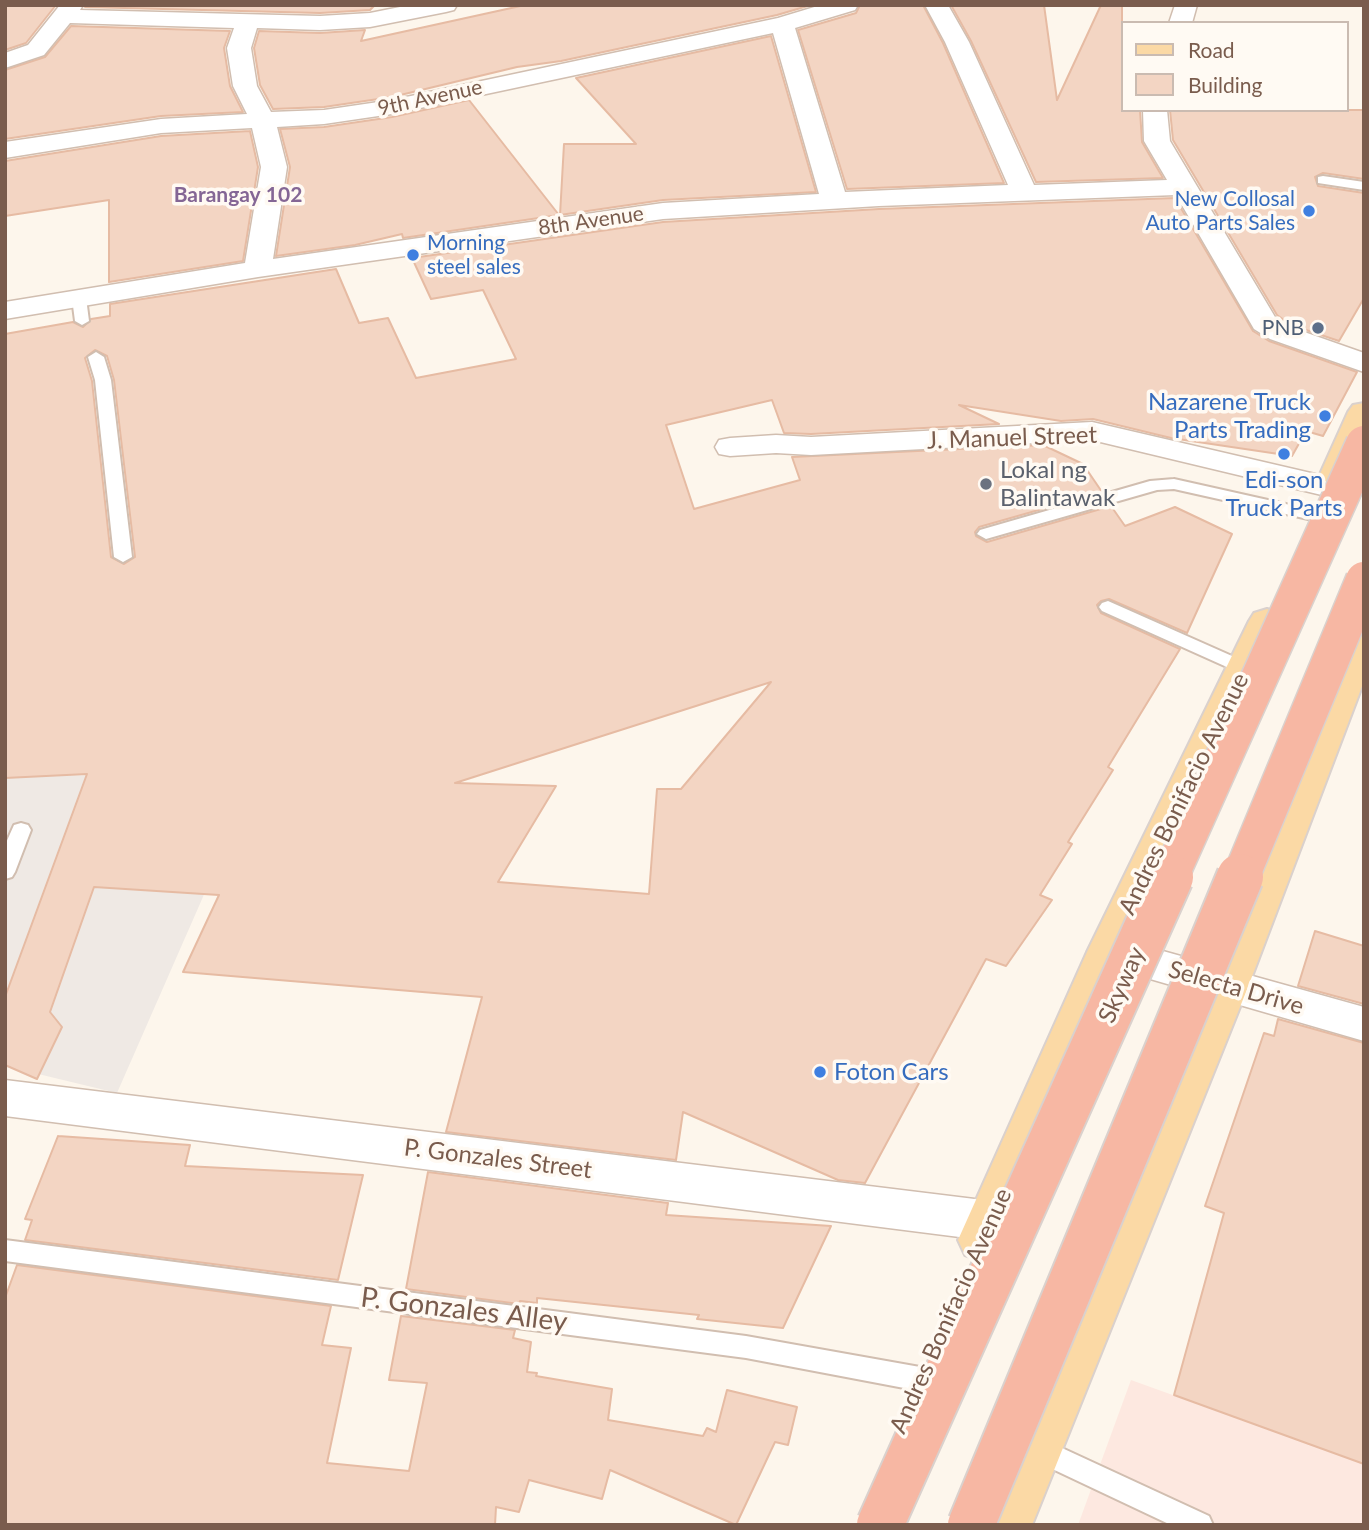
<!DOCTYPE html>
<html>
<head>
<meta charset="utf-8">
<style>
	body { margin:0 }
	#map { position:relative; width:1369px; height:1530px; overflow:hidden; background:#fdf6ec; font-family:Lato,sans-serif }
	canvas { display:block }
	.frame { position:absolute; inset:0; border:7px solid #7a5c4d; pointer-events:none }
	.legend { position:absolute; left:1121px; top:21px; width:228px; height:91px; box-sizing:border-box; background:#fffaf3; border:2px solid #cabbb1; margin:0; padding:9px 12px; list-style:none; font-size:21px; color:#7a5c4d }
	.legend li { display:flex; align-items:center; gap:14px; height:35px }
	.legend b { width:35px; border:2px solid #cabbb1 }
</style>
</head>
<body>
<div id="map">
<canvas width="1369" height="1530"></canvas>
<div class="frame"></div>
<ul class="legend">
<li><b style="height:9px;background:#fbd9a5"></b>Road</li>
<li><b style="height:19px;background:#f3d5c3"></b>Building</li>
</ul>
</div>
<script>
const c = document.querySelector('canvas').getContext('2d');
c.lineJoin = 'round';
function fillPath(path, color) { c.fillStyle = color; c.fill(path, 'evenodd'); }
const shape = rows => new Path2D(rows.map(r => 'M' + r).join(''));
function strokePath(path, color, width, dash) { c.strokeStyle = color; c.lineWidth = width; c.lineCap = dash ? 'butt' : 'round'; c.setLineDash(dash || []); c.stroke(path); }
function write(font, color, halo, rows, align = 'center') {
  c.font = font + ' Lato,sans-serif'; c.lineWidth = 7; c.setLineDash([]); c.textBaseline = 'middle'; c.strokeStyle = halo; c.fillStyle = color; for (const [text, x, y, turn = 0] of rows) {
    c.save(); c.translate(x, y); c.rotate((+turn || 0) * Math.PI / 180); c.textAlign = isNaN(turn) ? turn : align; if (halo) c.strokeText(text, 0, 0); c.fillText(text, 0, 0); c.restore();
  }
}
const commercial = shape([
	[1131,1380,1364,1464,1364,1525,1078,1525]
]);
const industrial = shape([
	[5,775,256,776,117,1093,5,1066]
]);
const building = shape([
	[5,5,56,5,26,43,5,50,5,5],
	[85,5,375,5,370,10,320,13,85,7,85,5],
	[525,5,811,5,777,15,561,61,517,67,392,97,324,107,273,109,260,85,254,48,259,31,320,33,365,30,361,41,525,5],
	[860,5,923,5,943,43,1004,183,847,189,798,30,856,13,860,5],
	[951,5,1044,5,1057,100,1101,5,1122,5,1122,110,1140,110,1142,142,1163,178,1036,182,971,41,951,5],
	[71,26,230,31,224,48,230,86,243,112,161,116,5,139,5,70,45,57,71,26],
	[771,36,816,192,663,200,560,215,564,144,636,144,576,78,771,36],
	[469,100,559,215,403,238,402,234,355,245,276,256,290,167,280,129,324,127,392,117,469,100],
	[1170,110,1364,110,1364,179,1323,173,1315,177,1318,186,1364,193,1364,298,1339,341,1291,325,1277,315,1173,140,1170,110],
	[250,131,258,167,243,261,109,282,109,200,5,216,5,161,161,136,250,131],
	[1175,198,1253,331,1269,341,1357,372,1323,436,1306,431,1292,456,1171,438,1093,419,1061,421,959,405,999,424,811,434,784,433,772,400,666,425,694,509,800,480,792,457,1043,445,1083,464,1102,492,979,527,975,532,976,536,987,542,1111,506,1125,526,1175,507,1232,534,1187,633,1109,599,1101,601,1097,605,1101,613,1180,649,1108,767,1113,770,1068,842,1072,844,1040,895,1052,900,1006,966,986,959,865,1183,838,1180,683,1112,676,1160,446,1132,482,997,183,972,219,895,94,887,50,1012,62,1027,37,1079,5,1065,5,997,87,774,5,778,5,334,73,322,83,327,91,319,110,316,110,304,336,269,359,323,388,318,416,378,516,359,483,290,431,299,412,258,663,222,879,209,1175,198],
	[95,350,107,356,114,380,135,557,124,564,111,557,92,381,85,358,95,350],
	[771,682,681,789,657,789,649,894,498,882,556,786,455,783,771,682],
	[1315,931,1364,946,1364,1004,1298,986,1315,931],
	[1278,1019,1364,1043,1364,1464,1174,1395,1224,1213,1205,1206,1264,1033,1274,1036,1278,1019],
	[58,1136,190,1145,185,1166,363,1175,338,1280,25,1240,32,1220,25,1219,58,1136],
	[428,1172,668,1203,666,1215,831,1226,783,1328,697,1319,699,1315,537,1298,537,1303,520,1301,519,1304,406,1289,428,1172],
	[17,1265,331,1306,322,1345,351,1348,327,1463,409,1471,427,1383,389,1380,401,1316,515,1330,513,1338,531,1342,527,1372,537,1373,536,1376,612,1389,608,1420,703,1436,707,1428,716,1432,727,1390,797,1407,788,1445,775,1442,736,1525,610,1470,602,1499,529,1480,519,1512,496,1507,495,1525,5,1525,5,1298,17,1265]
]);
const service = shape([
	[1323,176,1364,182,1364,190,1318,183,1318,177,1323,176],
	[79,294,86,298,89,321,82,325,75,321,72,298,79,294],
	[96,352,104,357,111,380,132,557,123,562,114,557,95,380,88,357,96,352],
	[1174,479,1317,511,1325,516,1317,521,1174,489,1157,490,986,539,977,534,980,530,1150,481,1174,479],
	[1108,601,1250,664,1253,668,1250,672,1238,672,1102,611,1099,607,1102,603,1108,601],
	[21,823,28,825,31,830,15,872,12,877,5,879,5,845,14,825,21,823],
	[5,1240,746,1336,920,1367,929,1371,933,1379,929,1387,920,1391,746,1358,5,1261,5,1240],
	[1036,1436,1209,1516,1213,1525,1171,1525,1027,1457,1023,1448,1027,1439,1036,1436]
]);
const minor = shape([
	[60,5,83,5,80,10,320,16,370,13,410,5,457,5,454,10,446,12,370,27,320,30,257,28,251,48,257,86,271,112,324,110,392,100,778,18,821,5,858,5,855,10,795,28,845,192,1008,185,945,42,925,5,948,5,969,42,1034,185,1167,180,1144,141,1143,110,1167,110,1170,141,1275,317,1290,327,1364,353,1364,372,1270,339,1254,329,1176,195,879,206,663,219,258,277,5,319,5,302,245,263,261,167,252,128,161,133,5,158,5,142,161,119,247,114,233,86,227,48,234,28,70,23,44,55,5,68,5,53,28,45,60,5],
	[773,33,819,194,663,203,273,259,287,167,277,127,324,124,392,114,773,33],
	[1175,5,1197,5,1192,23,1169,23,1175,5],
	[1092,422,1341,480,1346,487,1341,494,1330,497,1092,440,811,455,776,453,730,456,719,454,715,447,719,440,730,438,776,435,811,437,1092,422],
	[1109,936,1364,1007,1364,1041,1095,963,1089,952,1095,941,1109,936],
	[5,1080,991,1201,1007,1207,1014,1221,1007,1235,991,1241,5,1116,5,1080]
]);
const primary = shape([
	[1364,403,1364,448,1352,474,1348,481,1336,484,1324,481,1320,474,1348,412,1353,405,1364,403],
	[1267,609,1280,613,1285,621,1129,952,1006,1240,999,1255,982,1261,965,1255,958,1240,1087,952,1249,621,1254,613,1267,609],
	[1364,621,1364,681,1248,987,1032,1525,979,1525,1206,987,1346,633,1351,625,1364,621]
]);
const motorwayBridgeFar1 = shape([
	[1169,879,1364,444],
	[1240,879,1364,580]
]);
const motorwayBridge = shape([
	[880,1525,1170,877],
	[971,1525,1240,877]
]);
const markers = [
	[1309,211,7,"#3f7fe0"],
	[413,255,7,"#3f7fe0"],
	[1318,328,7,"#5c6f8a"],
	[1325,416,7,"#3f7fe0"],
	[1284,454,7,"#3f7fe0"],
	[986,484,7,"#6b7280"],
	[820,1072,7,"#3f7fe0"]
];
const farStreetnames = [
	["9th Avenue",430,98,-12],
	["8th Avenue",591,221,-8]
];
const farNeighbourhoodnames = [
	["Barangay 102",238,195]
];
const farShopnames = [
	["New Collosal",1295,199],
	["Auto Parts Sales",1295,223],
	["Morning",427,243,"left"],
	["steel sales",427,267,"left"]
];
const farServicenames = [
	["PNB",1304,328]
];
const shopNames = [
	["Nazarene Truck",1311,402],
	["Parts Trading",1311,430],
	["Edi-son",1284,480,"center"],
	["Truck Parts",1284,508,"center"],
	["Foton Cars",834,1072,"left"]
];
const streetNames = [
	["J. Manuel Street",1012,438,-2],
	["Andres Bonifacio Avenue",1184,794,-64],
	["Skyway",1122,985,-66],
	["Selecta Drive",1236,988,16],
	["P. Gonzales Street",498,1159,7],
	["Andres Bonifacio Avenue",951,1311,-66]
];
const worshipNames = [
	["Lokal ng",1000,470],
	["Balintawak",1000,498]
];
const nearStreetnames = [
	["P. Gonzales Alley",464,1310,7]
];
fillPath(commercial, '#fde8e0');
fillPath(industrial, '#efe9e4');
fillPath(building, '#f3d5c3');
strokePath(building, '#e6bba3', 2);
strokePath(service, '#d1beb0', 4);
strokePath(minor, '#d1beb0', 3);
strokePath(primary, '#dad1cd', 4);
fillPath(service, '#fff');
fillPath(minor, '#fff');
fillPath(primary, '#fbd9a5');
strokePath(motorwayBridgeFar1, '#dad1cd', 39, []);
strokePath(motorwayBridge, '#dad1cd', 50, []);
strokePath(motorwayBridgeFar1, '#f7b7a3', 36);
strokePath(motorwayBridge, '#f7b7a3', 46);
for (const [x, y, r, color] of markers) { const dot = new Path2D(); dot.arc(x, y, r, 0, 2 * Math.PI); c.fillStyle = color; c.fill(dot); strokePath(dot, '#fffaf3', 2.5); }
write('21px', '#7a5c4d', '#fffaf3', farStreetnames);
write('bold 21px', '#846695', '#fffaf3', farNeighbourhoodnames);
write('21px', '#366cbe', '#fffaf3', farShopnames, 'right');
write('21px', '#4e5e75', '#fffaf3', farServicenames, 'right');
write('24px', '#366cbe', '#fffaf3', shopNames, 'right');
write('24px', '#7a5c4d', '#fffaf3', streetNames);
write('24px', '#5b616d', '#fffaf3', worshipNames, 'left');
write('28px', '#7a5c4d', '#fffaf3', nearStreetnames);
</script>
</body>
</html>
